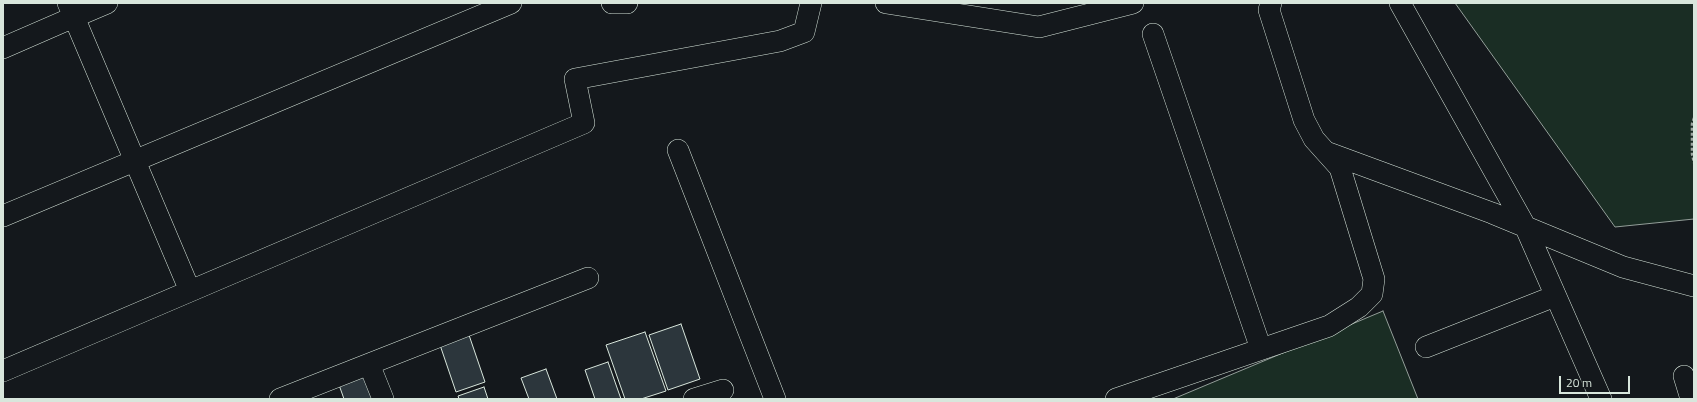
<!DOCTYPE html>
<html>
<head>
<meta charset="utf-8">
<style>
	body { margin:0 }
	#map { position:relative; width:1697px; height:402px; overflow:hidden; background:#14181c; font-family:"Titillium Web",sans-serif }
	canvas { display:block }
	.frame { position:absolute; inset:0; border:4px solid #d8e6dc; pointer-events:none }
	.scale { position:absolute; left:1559px; top:376px; width:71px; height:18px; box-sizing:border-box; border:2px solid #d8e6dc; border-top:0; padding-left:5px; font-size:12px; line-height:14px; white-space:nowrap; color:#d8e6dc; -webkit-text-stroke:3px #14181c; paint-order:stroke }
</style>
</head>
<body>
<div id="map">
<canvas width="1697" height="402"></canvas>
<div class="frame"></div>
<div class="scale">20 m</div>
</div>
<script>
const c = document.querySelector('canvas').getContext('2d');
c.lineJoin = 'round';
function fillPath(path, color) { c.fillStyle = color; c.fill(path, 'evenodd'); }
const shape = rows => new Path2D(rows.map(r => 'M' + r).join(''));
function strokePath(path, color, width, dash) { c.strokeStyle = color; c.lineWidth = width; c.lineCap = dash ? 'butt' : 'round'; c.setLineDash(dash || []); c.stroke(path); }
const green = shape([
	[1455,3,1694,3,1694,219,1615,227,1455,3],
	[1383,311,1418,399,1173,399,1383,311]
]);
const building = shape([
	[681,324,700,379,668,390,649,335,681,324],
	[645,332,666,391,641,399,625,399,606,345,645,332],
	[469,335,485,382,456,392,440,345,469,335],
	[608,362,621,399,595,399,585,370,608,362],
	[546,369,557,399,529,399,521,378,546,369],
	[369,370,379,399,344,399,338,382,369,370],
	[484,387,488,399,459,399,458,396,484,387]
]);
const path = shape([
	[1694,118,1692,124,1692,154,1694,163]
]);
const street = shape([
	[68,3,74,17,107,3],
	[612,3,627,3],
	[886,3,1039,27,1133,3],
	[1400,3,1525,226,1601,399],
	[1153,34,1261,349],
	[3,48,74,17,190,291],
	[678,150,775,399],
	[1329,153,1492,213,1623,267,1694,286],
	[3,216,511,3],
	[1426,347,1555,296],
	[369,364,383,399],
	[3,371,584,123,575,79,780,41,804,32,811,3],
	[1684,376,1691,399],
	[280,399,588,278],
	[694,399,723,390],
	[1116,399,1329,326,1359,307,1372,294,1374,279,1340,168,1314,139,1304,120,1269,10,1271,3]
]);
fillPath(green, '#1a2d24');
strokePath(green, '#939e99', 1);
fillPath(building, '#2c363c');
strokePath(building, '#d8e6dc', 1);
strokePath(street, '#d8e6dc', 22);
strokePath(path, '#9da8a2', 2.5, [3, 2]);
strokePath(street, '#14181c', 21);
</script>
</body>
</html>
